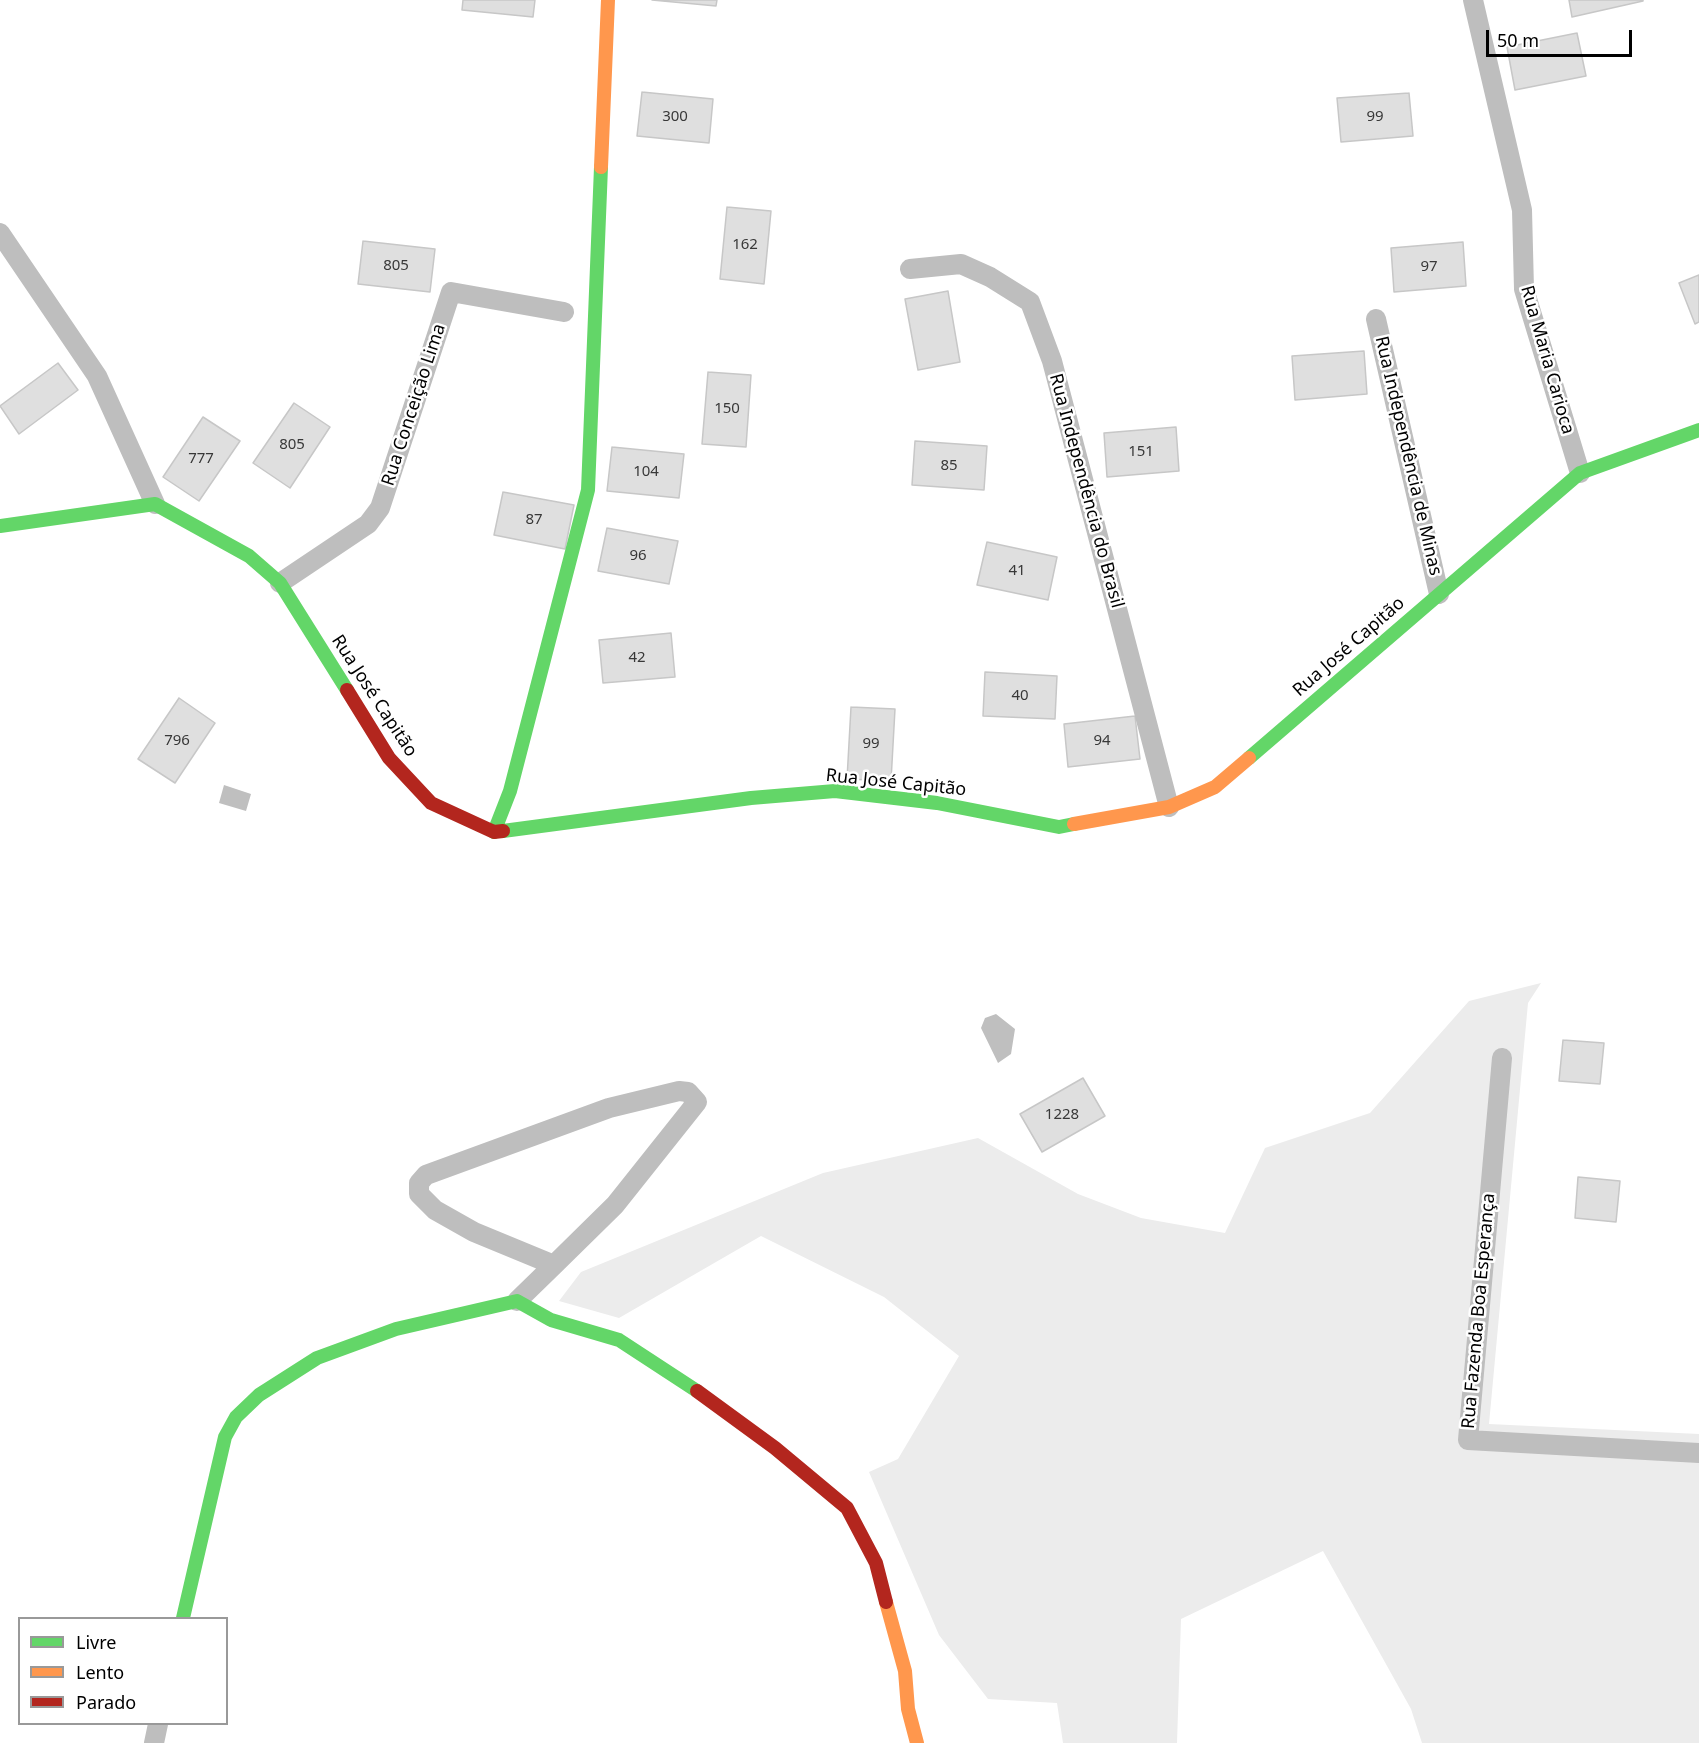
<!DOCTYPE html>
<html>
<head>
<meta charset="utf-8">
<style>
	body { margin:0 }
	#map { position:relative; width:1699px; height:1743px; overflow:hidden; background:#fff; font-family:"Noto Sans",sans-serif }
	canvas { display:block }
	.legend { position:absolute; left:18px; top:1617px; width:210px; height:108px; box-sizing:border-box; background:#fff; border:2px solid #999; margin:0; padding:8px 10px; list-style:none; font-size:18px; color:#000 }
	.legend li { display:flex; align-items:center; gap:12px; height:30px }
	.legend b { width:30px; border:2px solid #999 }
	.scale { position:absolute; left:1486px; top:30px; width:146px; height:27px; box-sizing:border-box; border:3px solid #000; border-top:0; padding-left:8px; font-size:18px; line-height:21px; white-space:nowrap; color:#000; -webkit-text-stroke:4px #fff; paint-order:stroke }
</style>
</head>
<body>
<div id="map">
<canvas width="1699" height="1743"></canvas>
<ul class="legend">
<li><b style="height:8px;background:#63d668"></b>Livre</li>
<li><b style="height:8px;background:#ff974d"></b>Lento</li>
<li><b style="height:8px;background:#b3261e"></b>Parado</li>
</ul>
<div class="scale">50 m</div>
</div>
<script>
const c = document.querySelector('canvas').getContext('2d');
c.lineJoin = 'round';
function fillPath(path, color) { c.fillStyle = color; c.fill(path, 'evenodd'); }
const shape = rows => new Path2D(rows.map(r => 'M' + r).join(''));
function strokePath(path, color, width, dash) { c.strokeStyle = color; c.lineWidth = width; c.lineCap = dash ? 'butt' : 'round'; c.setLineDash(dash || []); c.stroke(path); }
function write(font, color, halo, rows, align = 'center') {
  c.font = font + ' "Noto Sans",sans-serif'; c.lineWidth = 5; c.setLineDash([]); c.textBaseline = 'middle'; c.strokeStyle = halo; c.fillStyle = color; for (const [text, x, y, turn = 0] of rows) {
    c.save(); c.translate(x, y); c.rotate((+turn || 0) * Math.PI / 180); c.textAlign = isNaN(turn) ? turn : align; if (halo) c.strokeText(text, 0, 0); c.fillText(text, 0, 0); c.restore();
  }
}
const green = shape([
	[1541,983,1528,1003,1489,1424,1699,1434,1699,1743,1422,1743,1411,1709,1323,1551,1181,1619,1177,1743,1063,1743,1057,1703,988,1699,939,1635,869,1472,898,1459,959,1356,884,1297,761,1236,619,1318,559,1301,581,1272,823,1173,978,1138,1078,1194,1141,1218,1225,1233,1265,1148,1370,1113,1469,1001]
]);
const water = shape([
	[224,785,251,794,246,811,219,803],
	[996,1014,1015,1029,1011,1054,998,1063,981,1028,985,1018]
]);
const building = shape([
	[463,0,535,0,533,17,462,10,463,0],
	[652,0,717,0,716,6,652,0],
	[1569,0,1643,0,1643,1,1572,17,1569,0],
	[1577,33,1586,76,1515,90,1507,47,1577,33],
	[642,92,713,99,709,143,637,136,642,92],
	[1409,93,1413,136,1341,142,1337,98,1409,93],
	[727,207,771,211,764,284,720,279,727,207],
	[363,241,435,249,430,292,358,284,363,241],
	[1463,242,1466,286,1394,292,1391,248,1463,242],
	[1699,275,1699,322,1695,324,1679,283,1699,275],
	[948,291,960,362,918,370,905,299,948,291],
	[1364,351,1367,394,1295,400,1292,356,1364,351],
	[58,363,78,390,19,434,0,406,58,363],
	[708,372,751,375,746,447,702,444,708,372],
	[294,403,330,427,290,488,253,463,294,403],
	[203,417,240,441,199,501,163,477,203,417],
	[1176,427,1179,471,1107,477,1104,433,1176,427],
	[915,441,987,446,984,490,912,485,915,441],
	[612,447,684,454,679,498,607,491,612,447],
	[503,492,574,505,565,549,494,535,503,492],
	[607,528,678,541,669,584,598,571,607,528],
	[987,542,1057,557,1048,600,977,585,987,542],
	[671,633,675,677,603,683,599,640,671,633],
	[985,672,1057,676,1055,719,983,716,985,672],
	[179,698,215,723,175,783,138,759,179,698],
	[851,707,895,709,891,781,847,779,851,707],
	[1135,716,1140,759,1068,767,1064,724,1135,716],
	[1563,1040,1604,1043,1600,1084,1559,1081,1563,1040],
	[1083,1078,1105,1116,1042,1152,1020,1114,1083,1078],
	[1578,1177,1620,1181,1616,1222,1575,1218,1578,1177]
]);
const street = shape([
	[1473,0,1522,210,1524,289,1580,473],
	[0,233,97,376,155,504],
	[910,269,961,264,990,277,1030,302,1052,361,1169,807],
	[1376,319,1439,594],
	[280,583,368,524,380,508,451,292,564,312],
	[1502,1058,1468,1440,1699,1453],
	[517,1301,554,1265,615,1205,697,1102,688,1092,679,1091,609,1108,426,1175,419,1183,419,1194,435,1210,474,1232,554,1265],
	[154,1743,158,1724]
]);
const fast = shape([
	[0,526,155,504,249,556,280,583,347,690],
	[1249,758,1580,473,1699,430],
	[503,831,751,798,835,791,937,803,1059,827,1074,824],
	[494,832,510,791,588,490,601,167],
	[183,1618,225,1437,236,1417,259,1395,317,1358,396,1329,517,1301,551,1320,619,1340,697,1391]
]);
const slow = shape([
	[601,167,608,0],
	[1074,824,1169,807,1215,787,1249,758],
	[886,1602,905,1671,908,1709,917,1743]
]);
const jam = shape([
	[347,690,389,758,431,803,494,832,503,831],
	[697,1391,775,1448,847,1508,876,1563,886,1602]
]);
const numberNames = [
	["300",675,117],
	["99",1375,117],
	["162",745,245],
	["805",396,266],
	["97",1429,267],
	["150",727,409],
	["805",292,445],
	["151",1141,452],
	["777",201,459],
	["85",949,466],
	["104",646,472],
	["87",534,520],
	["96",638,556],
	["41",1017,571],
	["42",637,658],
	["40",1020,696],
	["796",177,741],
	["94",1102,741],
	["99",871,744],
	["1228",1062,1115]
];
const streetNames = [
	["Rua Maria Carioca",1547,360,74],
	["Rua Conceição Lima",414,405,-72],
	["Rua Independência de Minas",1408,456,77],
	["Rua Independência do Brasil",1086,491,75],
	["Rua José Capitão",1349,647,-41],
	["Rua José Capitão",374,696,57],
	["Rua José Capitão",896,783,6],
	["Rua Fazenda Boa Esperança",1479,1311,-85]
];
fillPath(green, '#ececec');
fillPath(water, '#bfbfbf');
fillPath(building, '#dfdfdf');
strokePath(building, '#c7c7c7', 1.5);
strokePath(street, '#bebebe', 20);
strokePath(fast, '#63d668', 14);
strokePath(slow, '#ff974d', 14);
strokePath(jam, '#b3261e', 14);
write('15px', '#383838', null, numberNames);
write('18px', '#000', '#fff', streetNames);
</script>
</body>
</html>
